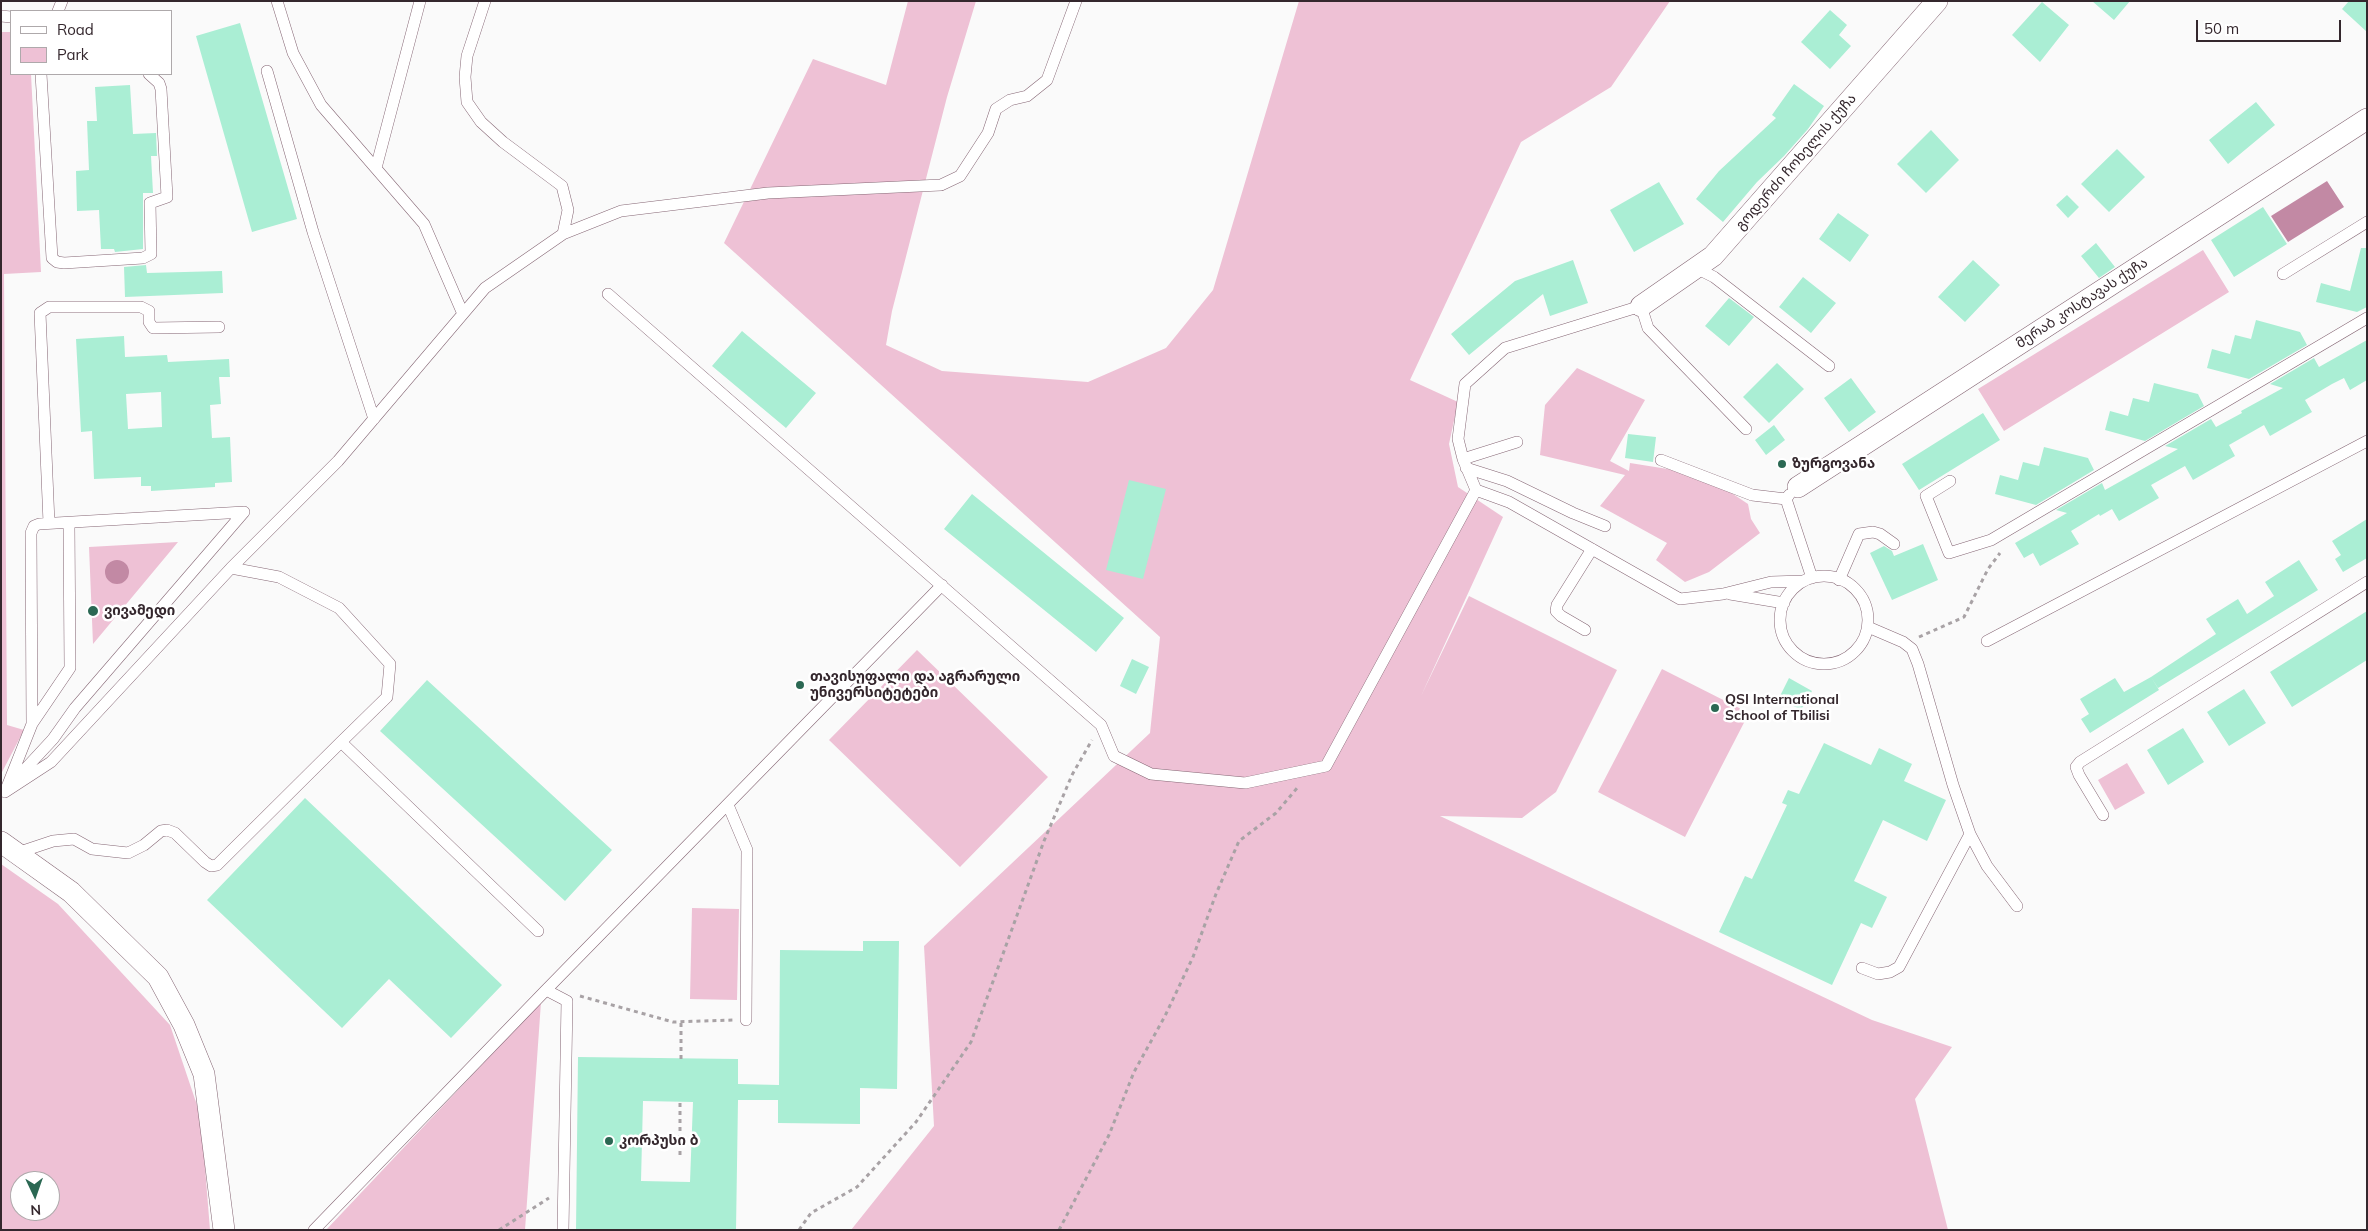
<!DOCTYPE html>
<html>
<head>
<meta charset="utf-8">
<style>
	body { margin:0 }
	#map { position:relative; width:2368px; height:1231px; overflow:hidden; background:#fafafa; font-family:Mulish,sans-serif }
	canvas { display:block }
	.frame { position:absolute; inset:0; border:2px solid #34272d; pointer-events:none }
	.legend { position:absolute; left:10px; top:10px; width:162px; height:65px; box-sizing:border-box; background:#fff; border:1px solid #aea9ab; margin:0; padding:6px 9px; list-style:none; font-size:15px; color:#34272d }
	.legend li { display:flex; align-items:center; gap:10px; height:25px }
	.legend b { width:25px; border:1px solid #aea9ab }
	.north { position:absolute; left:10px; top:1171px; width:50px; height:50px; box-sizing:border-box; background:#fff; border:1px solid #aea9ab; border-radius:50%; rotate:177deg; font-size:14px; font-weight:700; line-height:20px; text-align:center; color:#34272d }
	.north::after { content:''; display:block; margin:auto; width:18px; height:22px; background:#2b6853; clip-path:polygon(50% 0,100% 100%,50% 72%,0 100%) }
	.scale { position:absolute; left:2196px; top:20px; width:145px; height:22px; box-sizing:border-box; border:2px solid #34272d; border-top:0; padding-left:6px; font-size:15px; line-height:18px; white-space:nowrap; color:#34272d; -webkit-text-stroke:4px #fff; paint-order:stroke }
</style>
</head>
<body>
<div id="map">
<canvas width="2368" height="1231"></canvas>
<div class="frame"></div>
<ul class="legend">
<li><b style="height:6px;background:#fff"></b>Road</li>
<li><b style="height:14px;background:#eec1d5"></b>Park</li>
</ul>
<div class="north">N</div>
<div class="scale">50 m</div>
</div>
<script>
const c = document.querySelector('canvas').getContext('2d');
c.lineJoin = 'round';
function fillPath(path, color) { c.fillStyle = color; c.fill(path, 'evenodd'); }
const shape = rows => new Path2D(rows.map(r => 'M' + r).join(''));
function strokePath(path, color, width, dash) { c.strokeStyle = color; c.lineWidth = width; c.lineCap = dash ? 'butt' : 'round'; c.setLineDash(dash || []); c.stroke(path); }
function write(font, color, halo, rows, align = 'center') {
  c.font = font + ' Mulish,"Noto Sans Georgian",sans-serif'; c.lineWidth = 5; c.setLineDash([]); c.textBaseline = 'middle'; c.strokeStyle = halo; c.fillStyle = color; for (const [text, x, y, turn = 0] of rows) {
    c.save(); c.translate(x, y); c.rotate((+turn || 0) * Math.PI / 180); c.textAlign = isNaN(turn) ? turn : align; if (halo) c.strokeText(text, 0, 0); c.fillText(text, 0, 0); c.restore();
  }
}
const green = shape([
	[908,1,976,1,947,97,892,311,886,345,942,371,1088,382,1166,348,1213,290,1299,1,1670,1,1611,87,1521,142,1410,380,1458,402,1449,444,1458,487,1503,517,1421,696,1469,596,1617,670,1556,792,1522,818,1440,816,1872,1020,1952,1047,1915,1099,1948,1230,851,1230,934,1126,924,946,1150,733,1160,637,724,243,813,59,886,85],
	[1,32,11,32,11,74,31,74,41,272,4,274,7,725,24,730,1,774],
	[2203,250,2229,292,2004,431,1978,389],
	[1577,368,1645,400,1610,461,1629,471,1630,463,1674,470,1721,486,1748,504,1751,519,1760,533,1709,572,1685,582,1656,560,1667,543,1600,506,1625,475,1540,455,1545,405],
	[178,542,93,644,89,547],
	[917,650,1048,777,960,867,829,740],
	[1662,669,1749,713,1685,837,1598,792],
	[2127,763,2145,793,2115,810,2098,780],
	[1,864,58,904,170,1025,201,1117,210,1230,1,1230],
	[20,1181,50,1181,50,1211,20,1211],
	[692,908,739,909,737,1000,690,999],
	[541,1002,525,1230,326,1230]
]);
const water = shape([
	[2327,181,2344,207,2288,242,2271,216],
	'105 572a12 12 0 1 1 24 0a12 12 0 1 1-24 0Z'
]);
const building = shape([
	[2092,1,2130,1,2114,20],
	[2349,1,2367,1,2367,32,2342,9],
	[2042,2,2069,25,2040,62,2012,35],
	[1830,10,1847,25,1839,35,1851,46,1830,69,1801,42],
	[240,23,297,219,252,232,196,36],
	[1794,84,1824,106,1808,129,1784,156,1757,182,1723,222,1696,199,1719,171,1776,118,1772,115],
	[130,85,133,134,156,133,157,156,151,156,153,193,143,193,143,249,115,252,114,249,101,249,99,210,77,211,76,171,89,170,87,121,97,121,95,87],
	[2256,102,2275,125,2228,164,2209,140],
	[1931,130,1959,160,1926,193,1897,164],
	[2117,149,2145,177,2109,212,2081,184],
	[1659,182,1684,224,1634,252,1610,210],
	[2067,195,2079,207,2068,218,2056,205],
	[2263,207,2287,244,2234,277,2211,240],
	[1838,213,1869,235,1850,262,1819,239],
	[2096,243,2115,267,2099,278,2081,256],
	[2361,248,2367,248,2367,307,2357,312,2316,302,2321,283,2350,291],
	[1573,260,1588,303,1550,316,1543,294,1469,355,1451,334,1515,281],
	[1973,260,2000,285,1965,322,1938,297],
	[146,265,147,273,222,271,223,293,125,297,124,267],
	[1803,277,1836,303,1811,333,1779,307],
	[1729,298,1754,317,1729,346,1705,326],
	[2256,320,2300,332,2307,345,2249,379,2207,368,2212,349,2230,354,2235,335,2251,339],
	[742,331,816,393,786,428,712,366],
	[124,336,125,357,167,355,168,362,229,359,230,377,219,377,221,404,210,405,212,438,230,437,232,482,215,483,215,487,151,491,151,486,141,486,141,477,94,479,92,431,81,432,76,339],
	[161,392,162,427,128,429,126,394],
	[2367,340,2367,380,2350,390,2344,378,2332,384,2305,400,2312,412,2270,436,2264,425,2229,445,2235,456,2193,480,2185,466,2151,485,2159,498,2119,521,2112,509,2100,516,2099,514,2071,531,2079,544,2040,566,2033,553,2024,558,2015,543,2067,513,2056,510,2102,483,2105,490,2178,449,2165,446,2211,419,2216,427,2242,413,2241,411,2283,388,2270,384,2314,358,2319,367],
	[1777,363,1804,389,1769,423,1743,397],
	[1851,378,1876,412,1849,432,1824,398],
	[2154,383,2198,394,2204,406,2145,441,2105,430,2110,411,2128,416,2133,398,2149,402],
	[1983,413,2000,440,1919,490,1902,464],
	[1774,425,1785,440,1766,455,1755,440],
	[1628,434,1656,437,1653,462,1625,458],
	[2044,447,2088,458,2094,470,2036,505,1995,494,2000,475,2018,480,2023,462,2039,466],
	[1129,480,1166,489,1143,579,1106,570],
	[972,494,1124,618,1096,652,944,529],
	[2367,519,2367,558,2343,572,2335,559,2341,555,2332,541],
	[1923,544,1938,580,1892,600,1870,553,1884,546,1892,551,1894,556],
	[2299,560,2318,590,2158,688,2151,677,2216,634,2206,619,2238,599,2247,614,2274,596,2265,582],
	[2367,611,2367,660,2292,707,2270,672],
	[1132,659,1149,667,1136,694,1120,686],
	[2151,677,2159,690,2090,733,2081,719,2089,714,2080,699,2115,678,2124,692],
	[1789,678,1812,691,1801,710,1779,698],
	[427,680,612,850,565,901,380,731],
	[2244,689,2266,723,2229,746,2207,712],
	[2183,728,2204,762,2168,785,2147,750],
	[1824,743,1871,765,1879,748,1912,764,1904,781,1946,800,1927,841,1883,820,1854,881,1887,897,1872,928,1861,923,1832,985,1719,932,1745,876,1752,879,1787,805,1782,803,1788,790,1799,794],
	[305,798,502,985,451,1038,389,979,342,1028,207,900],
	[863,941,899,941,897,1089,860,1088,860,1124,778,1123,778,1100,738,1100,736,1230,576,1230,578,1057,738,1059,738,1084,779,1085,780,950,863,951],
	[643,1101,693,1102,690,1182,641,1181]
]);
const path = shape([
	[1919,637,1964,617,1988,569,2000,553],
	[580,996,673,1022,733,1020],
	[681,1059,681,1021],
	[680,1155,680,1102],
	[499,1230,549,1198],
	[799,1230,811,1213,857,1187,916,1122,971,1042,1044,841,1072,775,1092,740],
	[1059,1230,1109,1135,1134,1072,1165,1016,1193,957,1216,894,1239,841,1276,813,1298,787]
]);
const lane = shape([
	[277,1,293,53,321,105,424,224,463,314],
	[58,11,62,1],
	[1,16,11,17],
	[267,71,313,232,374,419],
	[41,74,52,258,57,262,64,263,143,258,151,254,150,203,167,197,161,89,159,83,149,74],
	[376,168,420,1],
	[563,234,621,211,768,193,941,185,960,176,988,133,996,109,1010,100,1027,96,1047,80,1076,1],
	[1696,268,1714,277,1829,366],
	[2283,274,2367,222],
	[608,294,1101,725,1114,756,1151,774,1245,783,1326,766,1476,490,1463,459,1458,439,1465,384,1505,348,1641,306,1648,328,1746,429],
	[1463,459,1517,442],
	[1661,460,1752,495,1786,499],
	[1466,468,1507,481,1573,513,1605,526],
	[1950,481,1926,496,1949,553,1991,540,2367,318],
	[1476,490,1509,502,1680,599,1723,594,1771,582,1803,581],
	[1789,495,1786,499,1812,578],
	[49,523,40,313,49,307,141,307,149,311,149,322,153,328,219,327],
	[231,568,279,577,339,608,390,664,387,697,341,742,538,931],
	'1780 620a44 44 0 1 1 88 0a44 44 0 1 1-88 0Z',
	[1839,580,1859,534,1873,532,1880,534,1894,544],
	[1730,594,1784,603],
	[1868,627,1903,642,1912,649,1918,664,1953,785,1970,834,1987,866,2017,906],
	[1585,630,1561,616,1556,611,1557,605,1592,549],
	[1987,641,2367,441],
	[32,724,70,668,69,523],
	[15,780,53,739,75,708,244,512],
	[5,792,51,762,231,568,338,461,485,288,563,234,568,210,562,186,503,142,481,122,467,102,465,77,467,56,485,1],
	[5,792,32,724,31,533,34,526,39,524,244,512],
	[728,805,747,850,746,1020],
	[2103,815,2079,775,2076,767,2080,762,2367,582],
	[17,853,53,841,74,839,92,849,128,853,144,845,161,831,167,830,175,833,205,862,211,866,217,865,341,742],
	[1862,968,1878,974,1890,972,1899,967,1970,834],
	[314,1230,546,990],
	[563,1230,567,1001,546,990,942,585]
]);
const street = shape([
	[1641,306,1713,256,1937,1],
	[1798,487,2367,119],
	[1,842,71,892,158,977,184,1025,204,1074,224,1230]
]);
const markers = [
	[1782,464,5,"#2b6853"],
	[93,611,6,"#2b6853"],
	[800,685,5,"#2b6853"],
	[1715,708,5,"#2b6853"],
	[609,1141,5,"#2b6853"]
];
const streetNames = [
	["გოდერძი ჩოხელის ქუჩა",1796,162,-49],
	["მერაბ კოსტავას ქუჩა",2082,303,-33]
];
const poiNames = [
	["ზურგოვანა",1792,464],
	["ვივამედი",104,611],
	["თავისუფალი და აგრარული",810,677],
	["უნივერსიტეტები",810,693],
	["QSI International",1725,700],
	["School of Tbilisi",1725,716],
	["კორპუსი ბ",619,1141]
];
fillPath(green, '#eec1d5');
fillPath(water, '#c289a4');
fillPath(building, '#aaeed4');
strokePath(lane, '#866775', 12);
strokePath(street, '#866775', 22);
strokePath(path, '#a8a2a5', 3, [4, 4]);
strokePath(lane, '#fff', 11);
strokePath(street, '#fff', 21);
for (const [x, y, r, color] of markers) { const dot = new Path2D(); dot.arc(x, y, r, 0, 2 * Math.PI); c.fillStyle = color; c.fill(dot); strokePath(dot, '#fff', 2); }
write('14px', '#34272d', '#fff', streetNames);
write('bold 14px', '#34272d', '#fff', poiNames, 'left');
</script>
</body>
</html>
